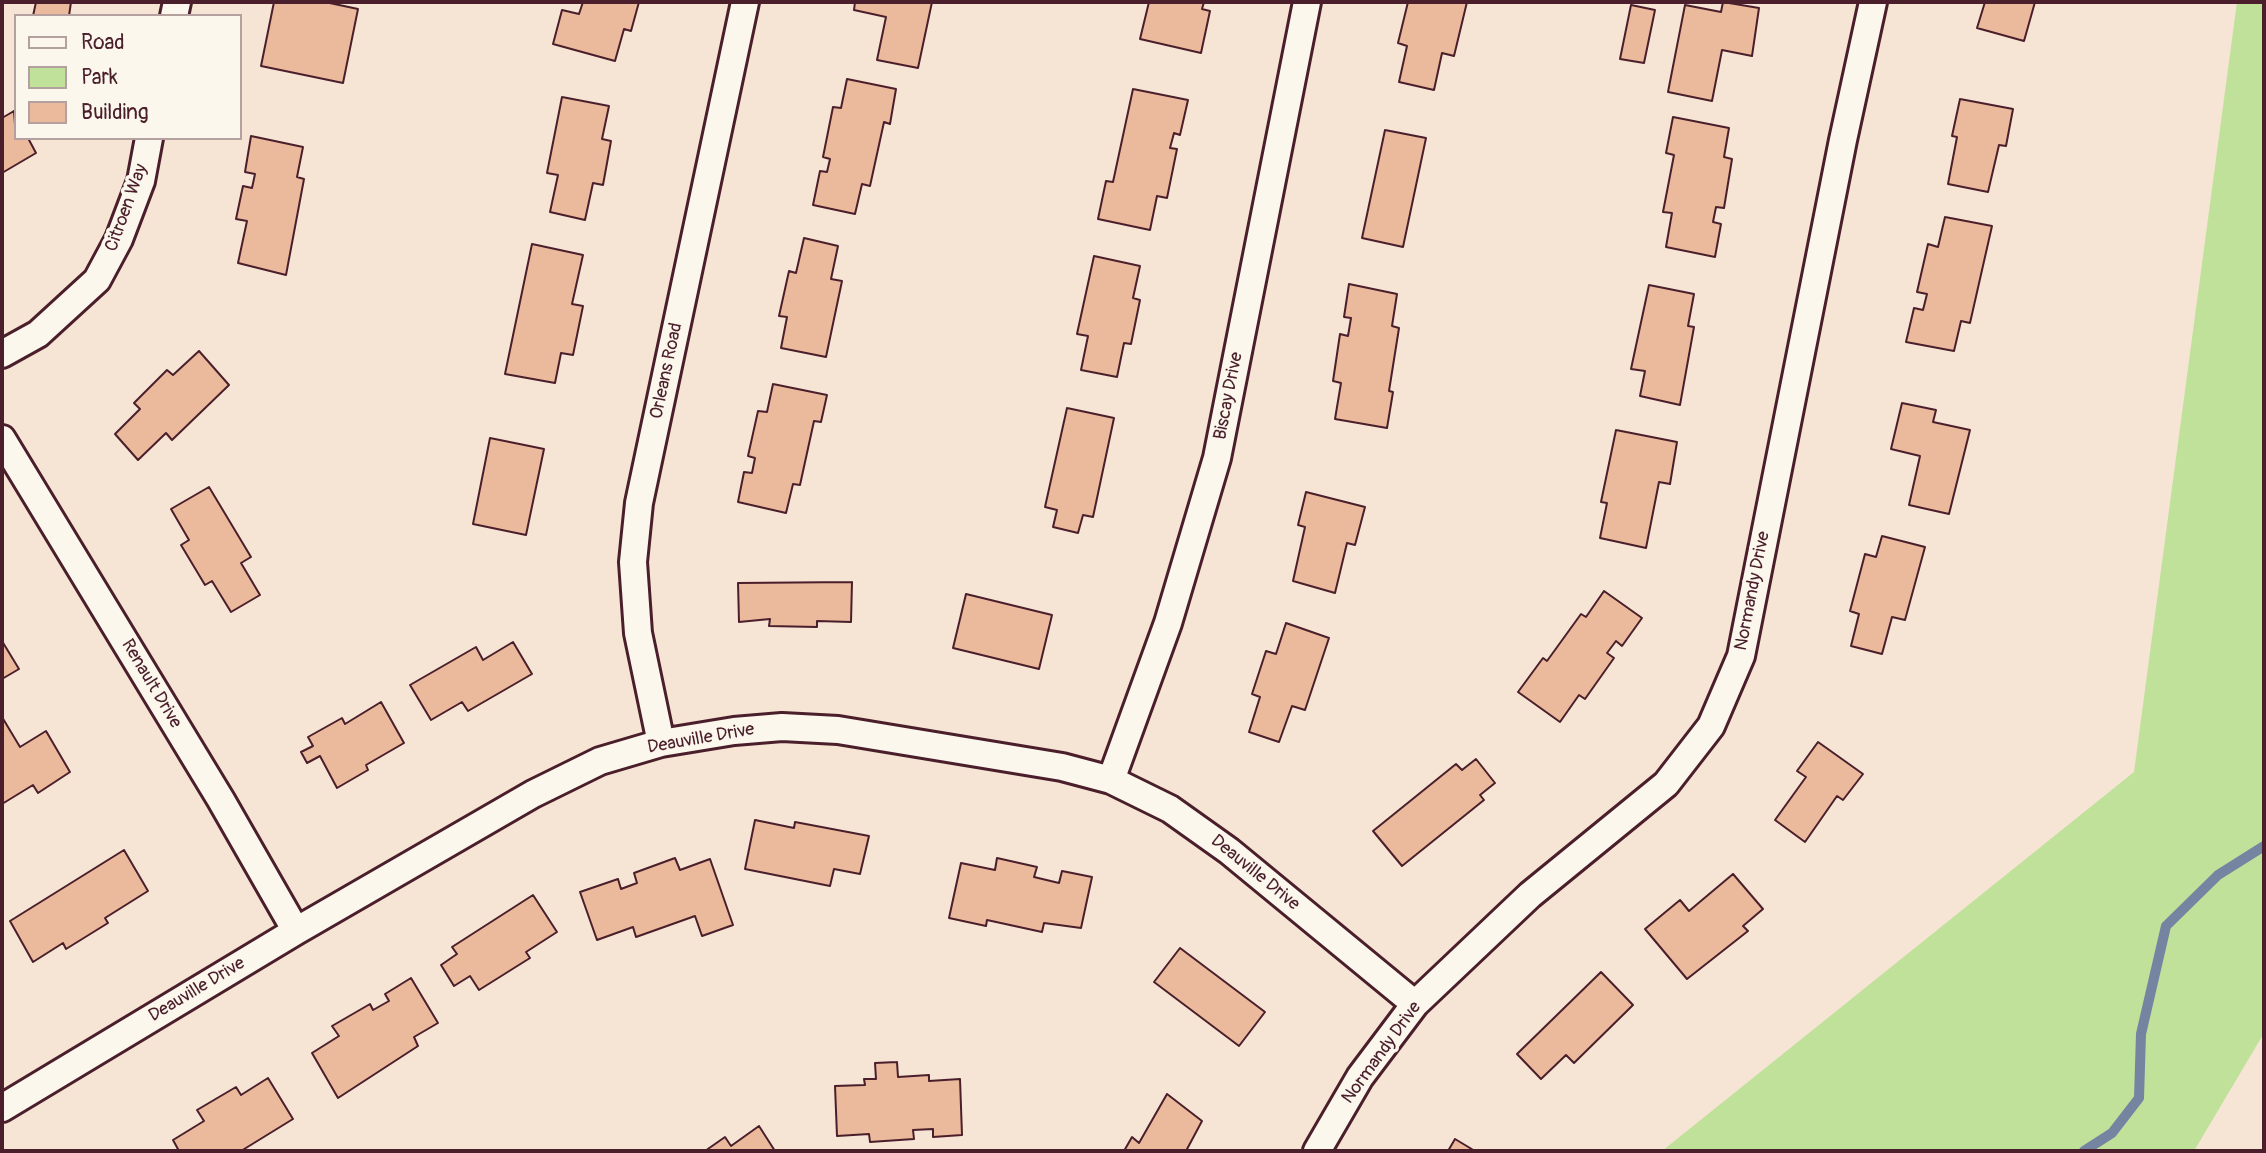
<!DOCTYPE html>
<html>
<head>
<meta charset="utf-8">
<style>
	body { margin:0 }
	#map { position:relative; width:2266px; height:1153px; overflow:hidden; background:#f6e4d4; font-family:Pangolin,sans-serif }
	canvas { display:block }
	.frame { position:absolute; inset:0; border:4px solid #4a1f2b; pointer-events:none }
	.legend { position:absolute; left:14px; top:14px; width:228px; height:126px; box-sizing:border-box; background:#fbf7ec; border:2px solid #b4a19f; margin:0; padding:9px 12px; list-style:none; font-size:21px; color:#4a1f2b }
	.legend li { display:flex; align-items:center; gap:14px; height:35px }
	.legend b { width:35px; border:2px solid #b4a19f }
</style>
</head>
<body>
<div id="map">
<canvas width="2266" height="1153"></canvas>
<div class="frame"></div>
<ul class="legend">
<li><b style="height:9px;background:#fbf7ec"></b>Road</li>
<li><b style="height:19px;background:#bfe19a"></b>Park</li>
<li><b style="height:19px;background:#ebb99c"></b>Building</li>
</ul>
</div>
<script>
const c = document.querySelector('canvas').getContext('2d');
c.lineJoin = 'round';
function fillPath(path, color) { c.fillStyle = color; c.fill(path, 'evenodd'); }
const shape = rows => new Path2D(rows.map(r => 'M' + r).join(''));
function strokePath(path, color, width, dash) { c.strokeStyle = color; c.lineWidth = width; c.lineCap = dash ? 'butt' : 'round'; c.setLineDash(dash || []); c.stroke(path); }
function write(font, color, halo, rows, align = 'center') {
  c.font = font + ' Pangolin,sans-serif'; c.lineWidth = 7; c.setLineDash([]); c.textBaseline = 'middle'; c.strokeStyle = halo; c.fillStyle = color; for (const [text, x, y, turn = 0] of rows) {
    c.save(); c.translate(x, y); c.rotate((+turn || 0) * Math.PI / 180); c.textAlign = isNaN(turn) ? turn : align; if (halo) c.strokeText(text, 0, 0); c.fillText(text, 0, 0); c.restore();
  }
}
const green = shape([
	[2237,2,2264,2,2264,1033,2194,1151,1662,1151,2134,772]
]);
const stream = shape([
	[2084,1151,2112,1133,2139,1098,2141,1034,2166,926,2218,875,2264,846]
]);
const building = shape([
	[36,2,71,2,69,16,33,16,36,2],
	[274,2,325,2,358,9,343,83,261,66,274,2],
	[583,2,639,2,631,31,624,29,615,61,553,44,562,10,579,14,583,2],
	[855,2,932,2,918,68,877,60,886,17,854,10,855,2],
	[1149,2,1204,2,1202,9,1210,11,1201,53,1140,39,1149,2],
	[1408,2,1467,2,1454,56,1442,53,1434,90,1399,82,1407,46,1398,43,1408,2],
	[1723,2,1759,8,1752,56,1722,50,1712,101,1668,92,1685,5,1721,12,1723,2],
	[1985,2,2035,2,2024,41,1977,28,1985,2],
	[1631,5,1655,10,1644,63,1620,59,1631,5],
	[847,79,896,89,890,124,884,122,870,186,862,184,855,214,813,205,820,171,827,172,830,159,823,157,833,107,841,108,847,79],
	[1133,89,1188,100,1180,135,1174,133,1170,148,1177,149,1167,198,1157,196,1150,230,1098,219,1106,181,1113,182,1133,89],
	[562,97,609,106,602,139,611,141,603,185,593,183,585,220,550,212,558,175,547,173,562,97],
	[1960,99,2013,109,2006,146,1999,145,1988,192,1948,184,1957,137,1952,136,1960,99],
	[14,111,16,138,28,138,36,153,2,173,2,118,14,111],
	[1673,117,1729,128,1724,157,1732,159,1724,208,1716,207,1713,222,1721,224,1715,257,1666,247,1672,213,1663,212,1674,155,1666,153,1673,117],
	[1385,130,1426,138,1403,247,1362,238,1385,130],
	[251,136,303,147,297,177,304,179,286,275,238,263,247,221,236,219,243,186,252,188,255,174,245,172,251,136],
	[1945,217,1992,226,1970,323,1961,321,1954,351,1906,342,1914,308,1923,310,1927,294,1917,292,1928,244,1938,247,1945,217],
	[804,238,838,246,831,279,842,281,826,357,781,348,787,317,779,316,789,271,796,273,804,238],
	[532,244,583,255,572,304,583,306,573,355,561,353,555,383,505,374,532,244],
	[1094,256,1140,266,1133,298,1140,300,1131,344,1124,343,1117,377,1081,370,1088,336,1077,334,1094,256],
	[1349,284,1397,294,1392,326,1399,328,1389,391,1393,392,1387,428,1335,419,1341,383,1333,381,1340,334,1348,336,1351,318,1344,317,1349,284],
	[1649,285,1694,294,1688,326,1694,327,1680,405,1640,396,1645,371,1631,369,1649,285],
	[199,351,229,385,172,440,166,433,138,460,115,434,140,409,134,403,167,370,173,375,199,351],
	[773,384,827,395,821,422,814,421,800,485,793,484,786,513,738,502,744,472,752,473,755,458,748,456,758,411,767,412,773,384],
	[1902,403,1936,410,1933,422,1970,430,1949,514,1909,505,1920,456,1891,449,1902,403],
	[1067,408,1114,418,1093,517,1083,515,1078,533,1053,527,1057,510,1045,507,1067,408],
	[1616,430,1677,442,1670,484,1659,482,1646,548,1600,538,1607,503,1601,502,1616,430],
	[490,438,544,449,526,535,473,524,490,438],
	[209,487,251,557,241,563,260,595,231,612,212,581,205,585,181,545,189,540,171,509,209,487],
	[1306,492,1365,507,1355,545,1347,543,1335,593,1293,581,1305,527,1298,525,1306,492],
	[1882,536,1925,547,1905,620,1892,617,1882,654,1851,646,1859,614,1850,611,1865,554,1876,557,1882,536],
	[852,582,851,622,817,621,817,627,769,626,770,619,739,622,738,583,852,582],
	[1604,591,1642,618,1622,646,1616,641,1607,653,1614,658,1585,699,1579,695,1560,722,1518,692,1543,658,1547,661,1581,614,1586,617,1604,591],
	[966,594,1052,615,1039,669,953,648,966,594],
	[1286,623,1329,638,1305,710,1292,706,1279,742,1249,732,1260,697,1252,694,1266,651,1276,654,1286,623],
	[2,641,19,669,2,679,2,641],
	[513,642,532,674,468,711,462,702,431,720,410,685,476,647,483,660,513,642],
	[381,702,404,743,366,765,368,770,337,788,320,756,307,763,301,752,313,746,308,737,342,718,345,724,381,702],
	[2,717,20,747,46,731,70,772,38,793,33,785,2,804,2,717],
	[1818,742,1863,774,1843,800,1837,796,1805,842,1775,820,1806,777,1797,771,1818,742],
	[1476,759,1495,783,1480,795,1484,800,1402,866,1373,831,1456,764,1462,770,1476,759],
	[755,820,794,828,795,822,869,836,860,874,834,869,830,886,745,869,755,820],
	[124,850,148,891,105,918,108,923,66,949,63,943,33,962,10,921,124,850],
	[675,858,680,870,710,859,733,925,702,936,695,916,636,937,633,927,597,940,580,892,618,879,621,889,637,883,634,873,675,858],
	[997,858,1037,867,1034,877,1059,883,1062,871,1092,877,1081,928,1044,923,1042,932,987,920,986,926,949,918,961,863,995,870,997,858],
	[1733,874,1763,909,1743,926,1748,931,1687,979,1645,929,1680,900,1689,911,1733,874],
	[533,895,557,932,526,952,530,958,479,990,470,976,454,986,441,965,457,954,452,947,533,895],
	[1180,948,1265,1012,1239,1046,1154,982,1180,948],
	[1601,972,1633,1005,1574,1063,1566,1055,1541,1079,1517,1054,1601,972],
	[411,978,438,1023,414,1037,418,1046,338,1098,312,1053,339,1036,332,1026,370,1004,373,1010,389,1001,385,994,411,978],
	[897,1062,898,1077,929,1075,929,1081,960,1079,962,1135,933,1137,933,1129,913,1130,914,1139,870,1142,869,1134,837,1136,835,1086,865,1085,864,1079,876,1079,875,1063,897,1062],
	[268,1078,293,1119,241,1151,179,1151,173,1140,204,1121,197,1110,236,1087,241,1095,268,1078],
	[1167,1094,1202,1121,1186,1151,1124,1151,1132,1137,1139,1143,1167,1094],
	[759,1126,775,1151,705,1151,725,1137,731,1146,759,1126],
	[1455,1139,1475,1151,1448,1151,1455,1139]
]);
const minor = shape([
	[174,16,177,2],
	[2,354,38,334,97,280,119,239,141,181,149,138],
	[2,439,221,800,296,931],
	[661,743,638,633,633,562,639,503,745,2],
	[1111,780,1168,623,1217,458,1307,2],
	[2,1108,296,931,533,794,600,761,661,743,734,731,782,727,838,730,1062,767,1111,780,1170,809,1229,851,1415,1004],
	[1317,1151,1360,1077,1415,1004,1530,895,1666,784,1711,726,1741,656,1843,140,1873,2]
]);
const streetNames = [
	["Citroen Way",127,208,-70],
	["Orleans Road",667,371,-78],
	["Biscay Drive",1229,396,-79],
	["Normandy Drive",1753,591,-79],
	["Renault Drive",151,684,59],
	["Deauville Drive",701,739,-10],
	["Deauville Drive",1255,873,39],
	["Deauville Drive",197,990,-31],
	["Normandy Drive",1382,1053,-54]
];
fillPath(green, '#bfe19a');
strokePath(stream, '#7584a1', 10);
fillPath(building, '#ebb99c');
strokePath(building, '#4a1f2b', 2);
strokePath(minor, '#4a1f2b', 32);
strokePath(minor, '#fbf7ec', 26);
write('18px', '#4a1f2b', '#fbf7ec', streetNames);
</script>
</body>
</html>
